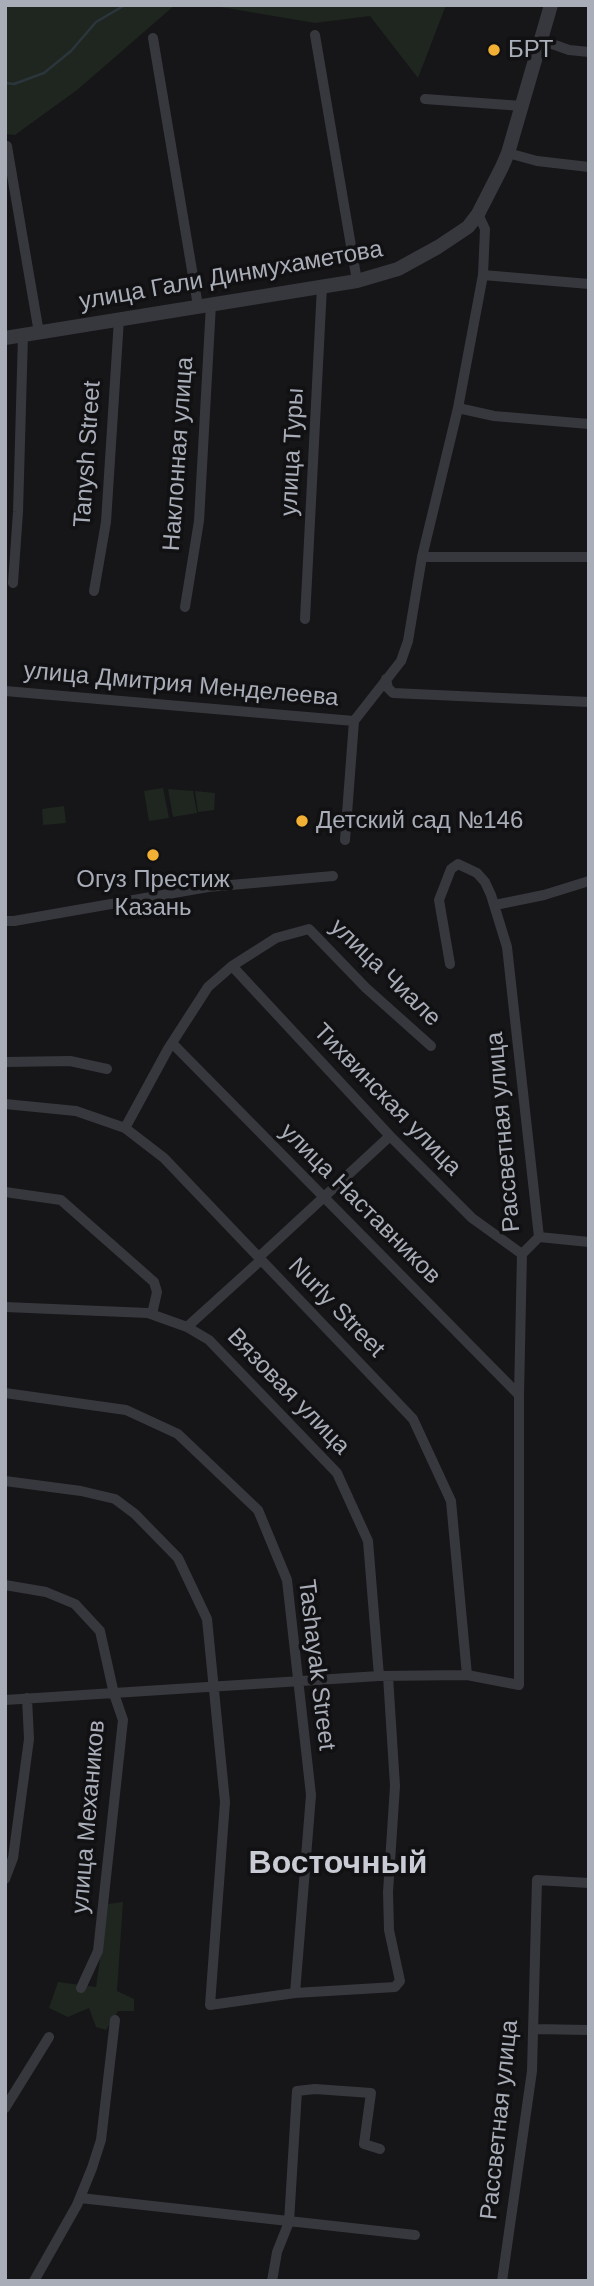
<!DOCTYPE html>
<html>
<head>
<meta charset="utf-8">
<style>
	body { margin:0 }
	#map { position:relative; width:594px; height:2286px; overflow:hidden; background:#161618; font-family:Helvetica,sans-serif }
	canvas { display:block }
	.frame { position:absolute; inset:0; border:7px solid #a8adb8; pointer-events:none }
</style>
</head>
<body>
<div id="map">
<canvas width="594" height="2286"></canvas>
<div class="frame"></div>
</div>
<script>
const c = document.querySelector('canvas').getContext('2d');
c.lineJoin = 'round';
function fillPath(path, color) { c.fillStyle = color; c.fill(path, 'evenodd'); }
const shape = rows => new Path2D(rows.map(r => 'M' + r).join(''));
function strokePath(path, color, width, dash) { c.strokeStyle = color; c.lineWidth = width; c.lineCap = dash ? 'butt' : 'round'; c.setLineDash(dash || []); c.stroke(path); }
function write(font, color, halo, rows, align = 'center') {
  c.font = font + ' Helvetica,sans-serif'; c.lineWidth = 7; c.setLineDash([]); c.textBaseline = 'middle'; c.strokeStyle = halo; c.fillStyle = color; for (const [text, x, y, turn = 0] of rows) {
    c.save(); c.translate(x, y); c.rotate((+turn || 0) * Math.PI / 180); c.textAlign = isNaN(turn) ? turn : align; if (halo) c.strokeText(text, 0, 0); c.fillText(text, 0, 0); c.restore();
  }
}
const green = shape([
	[5,5,175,5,77,90,15,135,5,134],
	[209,5,446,5,418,78,370,16,315,23],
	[163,788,169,818,149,821,144,791],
	[168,789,193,791,197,813,173,817],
	[195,791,215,793,214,810,198,812],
	[64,806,66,823,43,825,42,809],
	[123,1902,117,1991,134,1999,134,2011,118,2011,106,2030,96,2027,89,2008,68,2017,49,2008,58,1982,96,1987,108,1904]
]);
const stream = shape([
	[5,83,14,84,44,73,71,51,96,22,125,5]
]);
const minor = shape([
	[315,35,357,281],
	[153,38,198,306],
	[541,40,569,50,589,52],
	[425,99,522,106],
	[7,146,39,333],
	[508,153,537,161,589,167],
	[483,275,589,284],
	[458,408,494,416,589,424],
	[422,557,589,557],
	[13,583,18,512,23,335],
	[94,591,106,522,119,319],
	[185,607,199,521,211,304],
	[305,619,322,286],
	[386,679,388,688,393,693,589,702],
	[5,691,354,721],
	[345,840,354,721,401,661,408,641,422,557,458,408,483,275,485,229,478,214],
	[495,905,544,895,589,881],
	[5,921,14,921,208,887,333,876],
	[232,966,390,1136,472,1218,522,1254],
	[172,1043,519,1395],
	[5,1062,70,1061,107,1069],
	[5,1104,76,1111,125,1128,164,1158,413,1419,451,1501,467,1675],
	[125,1128,168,1049,208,987,232,966,276,938,309,929,366,988,431,1046],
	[5,1192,61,1200,154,1282,157,1292,152,1314],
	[539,1237,589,1242],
	[259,1257,390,1136],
	[5,1307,148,1313,187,1327,209,1340,337,1473,368,1541,379,1676],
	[187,1327,261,1260],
	[5,1393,126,1410,178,1434,258,1510,287,1580,311,1795,295,1993],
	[5,1481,81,1491,115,1499,135,1514,178,1558,207,1619,225,1802,210,2005,295,1993,395,1987,400,1981,389,1930,388,1892,395,1786,388,1676],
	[5,1585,46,1592,75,1604,100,1631,114,1694,123,1720,98,1951,81,1988],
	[5,1700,379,1676,467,1675,519,1685,519,1395,522,1254,539,1237,507,947,491,895,485,882,477,873,458,864,451,869,439,900,450,964],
	[5,1879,13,1858,29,1739,27,1698],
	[533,2029,589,2030],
	[5,2108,49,2037],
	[80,2198,415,2235],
	[34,2281,77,2205,92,2168,101,2140,115,2020],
	[272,2281,277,2252,289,2222,297,2091,315,2089,371,2093,364,2144,380,2149],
	[502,2281,532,2071,537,1880,589,1883]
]);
const tertiary = shape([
	[5,338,357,281,398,269,438,247,468,227,478,214,502,167,508,153,551,5]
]);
const markers = [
	[494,50,7,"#f2b134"],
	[302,821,7,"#f2b134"],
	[153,855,7,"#f2b134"]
];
const poiNames = [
	["БРТ",508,50],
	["Детский сад №146",316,821],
	["Огуз Престиж",153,880,"center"],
	["Казань",153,908,"center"]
];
const streetNames = [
	["улица Гали Динмухаметова",231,276,-10],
	["улица Туры",293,452,-87],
	["Tanysh Street",88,454,-86],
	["Наклонная улица",179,454,-86],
	["улица Дмитрия Менделеева",181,685,5],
	["улица Чиале",385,973,44],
	["Тихвинская улица",387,1100,46],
	["Рассветная улица",504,1132,-95],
	["улица Наставников",360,1204,45],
	["Nurly Street",336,1308,46],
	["Вязовая улица",288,1392,46],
	["Tashayak Street",316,1665,83],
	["улица Механиков",89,1817,-85],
	["Рассветная улица",500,2120,-84]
];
const districtNames = [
	["Восточный",338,1864]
];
fillPath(green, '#1e261f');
strokePath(stream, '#2c353c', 2.5);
strokePath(minor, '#37383d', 10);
strokePath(tertiary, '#37383d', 14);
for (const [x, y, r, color] of markers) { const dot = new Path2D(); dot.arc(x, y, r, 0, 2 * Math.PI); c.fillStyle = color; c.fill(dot); strokePath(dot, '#111113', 2.5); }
write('24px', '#a8adb8', '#111113', poiNames, 'left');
write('24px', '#a8adb8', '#111113', streetNames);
write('bold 32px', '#c9ccd4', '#111113', districtNames);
</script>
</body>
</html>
